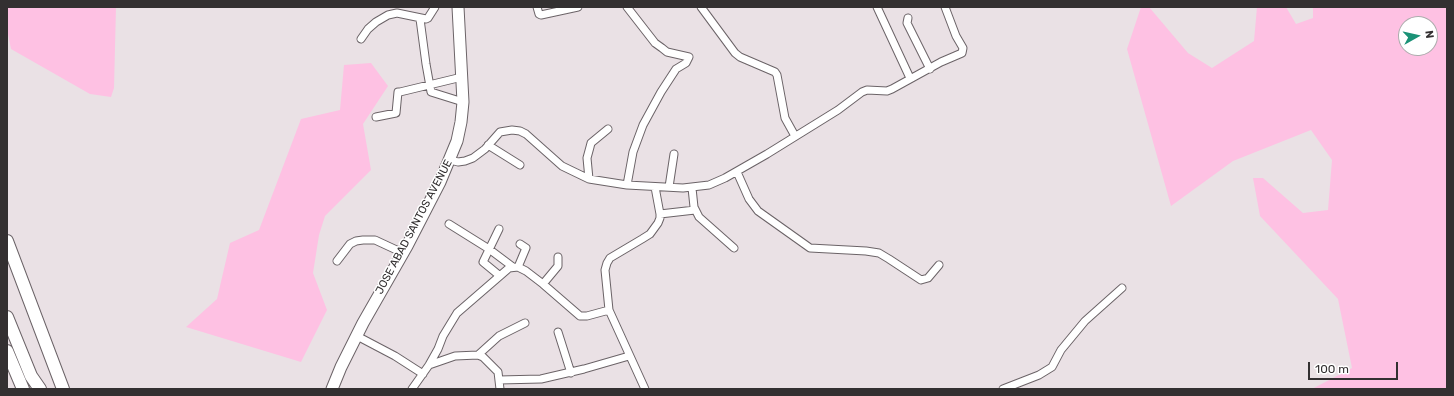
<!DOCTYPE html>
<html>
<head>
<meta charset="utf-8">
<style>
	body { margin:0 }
	#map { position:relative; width:1454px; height:396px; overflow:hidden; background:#eae1e5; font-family:Rubik,sans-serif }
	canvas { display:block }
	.frame { position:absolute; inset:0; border:8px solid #333031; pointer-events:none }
	.north { position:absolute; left:1398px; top:16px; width:40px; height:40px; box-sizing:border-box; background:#fff; border:1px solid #adacad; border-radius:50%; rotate:82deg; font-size:11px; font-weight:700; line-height:16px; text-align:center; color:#333031 }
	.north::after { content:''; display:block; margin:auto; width:14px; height:18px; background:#1b9277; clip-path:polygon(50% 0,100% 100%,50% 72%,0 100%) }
	.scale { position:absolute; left:1308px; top:362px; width:90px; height:18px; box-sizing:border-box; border:2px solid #333031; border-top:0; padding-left:5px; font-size:12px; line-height:14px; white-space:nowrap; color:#333031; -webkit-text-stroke:3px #fff; paint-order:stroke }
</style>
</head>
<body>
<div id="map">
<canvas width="1454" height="396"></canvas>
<div class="frame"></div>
<div class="north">N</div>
<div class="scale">100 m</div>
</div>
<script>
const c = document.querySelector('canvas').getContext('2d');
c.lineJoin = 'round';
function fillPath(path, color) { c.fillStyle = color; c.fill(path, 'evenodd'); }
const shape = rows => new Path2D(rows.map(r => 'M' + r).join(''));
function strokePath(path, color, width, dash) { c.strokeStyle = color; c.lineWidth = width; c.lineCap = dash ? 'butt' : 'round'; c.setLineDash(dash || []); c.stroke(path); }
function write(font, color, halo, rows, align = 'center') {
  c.font = font + ' Rubik,sans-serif'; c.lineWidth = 3; c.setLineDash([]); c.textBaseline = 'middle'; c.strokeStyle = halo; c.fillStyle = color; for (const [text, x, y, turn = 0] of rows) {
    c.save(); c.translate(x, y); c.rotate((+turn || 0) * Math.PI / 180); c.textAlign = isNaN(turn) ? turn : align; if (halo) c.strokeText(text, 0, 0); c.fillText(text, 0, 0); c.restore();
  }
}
const green = shape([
	[7,7,116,7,114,88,111,97,90,94,11,49,7,29],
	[1141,7,1149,7,1188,53,1212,68,1254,41,1257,7,1286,7,1296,24,1313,18,1313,7,1447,7,1447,389,1312,389,1352,368,1338,299,1260,216,1253,178,1263,178,1303,213,1328,210,1332,160,1311,130,1233,161,1171,206,1127,49],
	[1406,24,1430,24,1430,48,1406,48],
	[371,63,388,86,363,124,371,170,325,216,319,235,313,273,327,310,301,362,186,327,217,299,230,243,259,230,301,119,340,110,344,65]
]);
const minor = shape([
	[537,7,539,14,541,15,578,7],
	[701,7,735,53,740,57,775,72,777,75,785,118,795,136],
	[877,7,910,78],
	[908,18,907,23,930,69],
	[420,19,426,64,431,92,463,102],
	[361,39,368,29,376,22,388,15,397,13,426,19,428,18,435,7],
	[376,117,396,113,398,92,400,92,462,77],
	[488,145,520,165],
	[450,160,458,162,465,161,473,158,485,149,500,132,512,130,520,131,526,134,562,166,589,179,627,185,683,188,709,185,725,178,767,154,838,110,862,92,867,90,887,91,892,89,941,62,962,53,963,48,956,36,945,7],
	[737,172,749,199,758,211,810,248,866,251,879,253,889,259,921,280,928,278,939,265],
	[589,179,587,158,590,147,591,143,608,129],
	[627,185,633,152,643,125,661,92,676,69,686,63,689,57,667,52,662,48,655,43,627,7],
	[669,187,674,154],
	[692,188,694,207,699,217,734,248],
	[660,214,695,210],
	[449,224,489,249,513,267],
	[499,229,483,262,500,276],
	[337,261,350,244,356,241,363,240,375,240,403,253],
	[518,267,526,248,520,244],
	[543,284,558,266,558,257],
	[558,332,571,373],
	[357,336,395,356,423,374],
	[478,355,499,336,525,323],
	[429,365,455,356,478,355,483,357,498,372,500,389],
	[499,380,541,379,584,369,629,356],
	[412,389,429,365,438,349,443,336,457,313,509,268,518,267,526,271,543,284,580,316,587,316,609,310],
	[645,389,609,310,605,270,607,263,610,258,642,239,650,234,658,223,660,218,660,214,655,187],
	[1003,389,1039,375,1052,367,1061,350,1085,321,1122,288]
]);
const trunk = shape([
	[332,389,341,367,363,323,407,246,440,182,457,141,461,122,463,102,458,7]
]);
const motorway = shape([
	[7,241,63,389],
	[7,317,31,376,40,389],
	[7,351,23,389]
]);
const streetNames = [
	["JOSE ABAD SANTOS AVENUE",414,227,-62]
];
fillPath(green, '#fec1e3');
strokePath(minor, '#6b6367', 9);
strokePath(trunk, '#6b6367', 13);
strokePath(motorway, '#6b6367', 14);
strokePath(minor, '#fff', 7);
strokePath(trunk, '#fff', 11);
strokePath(motorway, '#fff', 12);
write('11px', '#333031', '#fff', streetNames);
</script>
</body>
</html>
